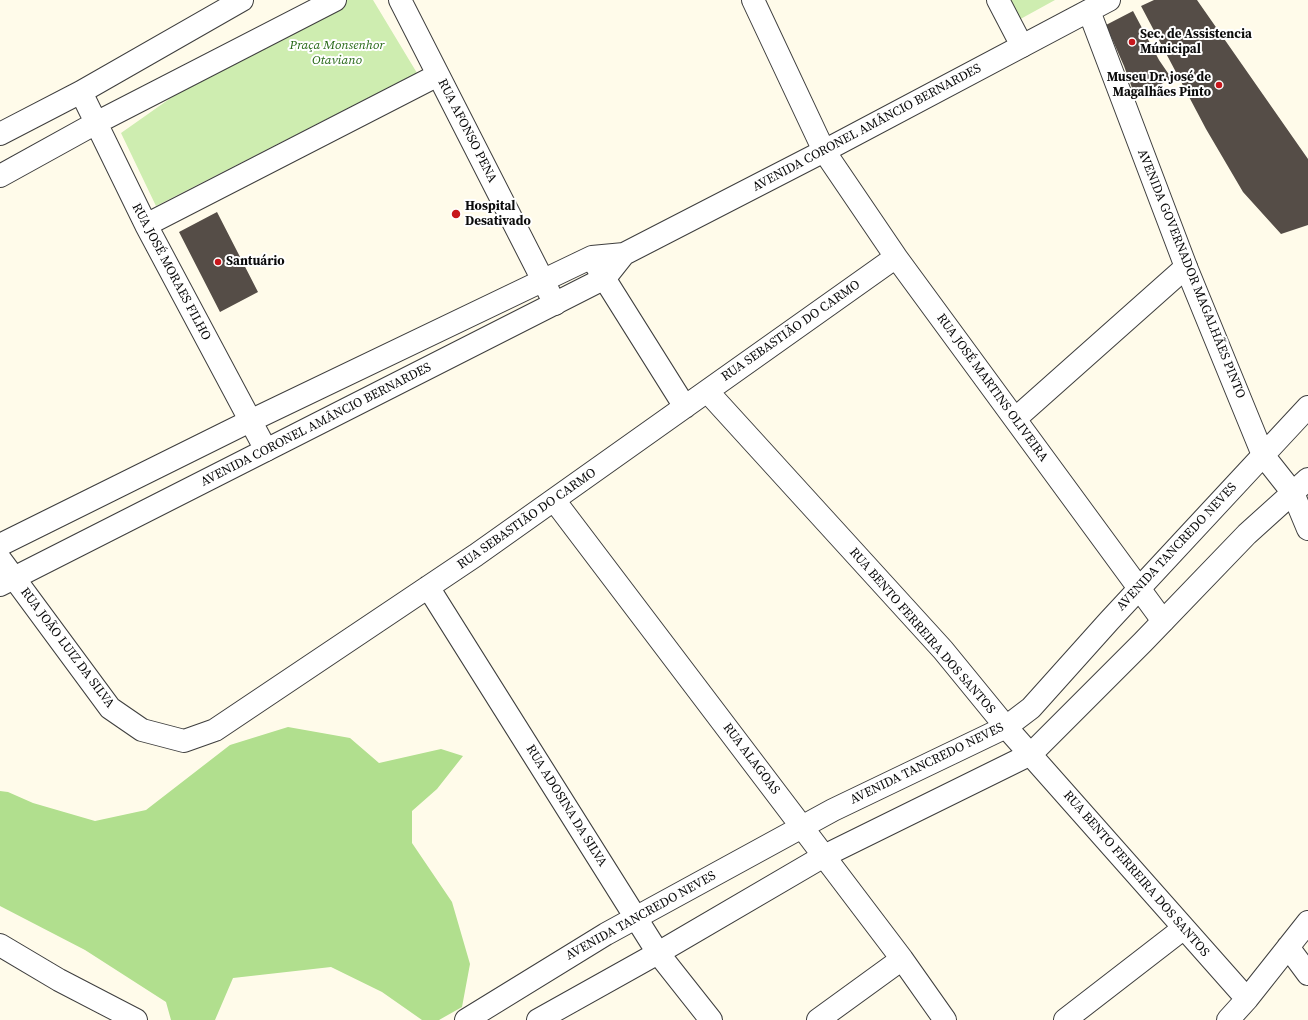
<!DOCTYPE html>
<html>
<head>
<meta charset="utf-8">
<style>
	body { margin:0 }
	canvas { display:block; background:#fffbea }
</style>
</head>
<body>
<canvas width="1308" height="1020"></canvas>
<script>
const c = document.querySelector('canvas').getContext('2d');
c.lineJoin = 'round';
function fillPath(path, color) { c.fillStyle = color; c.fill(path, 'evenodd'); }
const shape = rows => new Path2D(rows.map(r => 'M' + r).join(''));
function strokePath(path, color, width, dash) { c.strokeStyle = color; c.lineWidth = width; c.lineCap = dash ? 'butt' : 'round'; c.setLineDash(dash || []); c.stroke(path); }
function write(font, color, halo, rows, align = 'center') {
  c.font = font + ' "Source Serif 4",serif'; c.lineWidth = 4; c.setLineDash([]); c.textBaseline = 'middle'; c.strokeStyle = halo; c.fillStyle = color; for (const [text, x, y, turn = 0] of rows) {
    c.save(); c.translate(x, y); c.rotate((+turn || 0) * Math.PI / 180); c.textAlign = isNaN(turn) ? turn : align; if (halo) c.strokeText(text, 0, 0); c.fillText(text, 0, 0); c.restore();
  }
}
const green = shape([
	[322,0,373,0,417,73,156,206,121,133,229,57],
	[1004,0,1055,0,1015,22]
]);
const forest = shape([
	[288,727,350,738,379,763,441,749,463,756,437,789,412,811,412,843,452,902,470,964,462,1007,439,1020,422,1020,382,992,331,967,233,978,215,1020,171,1020,166,1002,85,950,0,906,0,791,8,792,33,803,95,821,146,810,230,745]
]);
const building = shape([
	[1154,0,1197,0,1308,159,1308,225,1281,234,1243,192,1206,129,1141,6],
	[1133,11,1159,60,1172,79,1135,96,1124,66,1106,25],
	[217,212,258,292,220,312,179,232]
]);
const minor = shape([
	[400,0,555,304],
	[753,0,824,151,896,257,1163,621],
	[998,0,1022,46],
	[81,92,146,225,266,450],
	[0,134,81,92,242,0],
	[0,176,96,123,335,0],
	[146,225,438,75],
	[594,262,685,407],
	[707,391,943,650,1006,727,1247,999],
	[1015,419,1186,267],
	[554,500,902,959,945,1020],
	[0,559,110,708,142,730,184,741,215,730,476,555,896,257],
	[428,587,658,953,711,1020],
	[0,945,59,980,136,1020],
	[1288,947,1308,974],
	[818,1020,902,959],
	[1065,1020,1184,928],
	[1228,1020,1247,999,1308,922]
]);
const tertiary = shape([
	[1089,11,1186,267,1263,455,1293,493,1308,529],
	[0,545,250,421,592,257,624,254,824,151,1109,0],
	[0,585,605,278,624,254],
	[466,1020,606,934,833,810,1006,727,1031,708,1109,621,1308,407],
	[538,1020,658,953,824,856,1031,754,1143,642,1247,534,1308,479]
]);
const markers = [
	[1132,42,4,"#c7171c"],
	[1219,85,4,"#c7171c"],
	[456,214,5,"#c7171c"],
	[218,262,4,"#c7171c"]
];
const poiNames = [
	["Sec. de Assistencia",1140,35],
	["Múnicipal",1140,50],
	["Museu Dr. josé de",1211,78,"right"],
	["Magalhães Pinto",1211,93,"right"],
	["Hospital",465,207],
	["Desativado",465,222],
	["Santuário",226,262]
];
const parkNames = [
	["Praça Monsenhor",337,46],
	["Otaviano",337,61]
];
const streetNames = [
	["AVENIDA CORONEL AMÂNCIO BERNARDES",867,128,-28],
	["RUA AFONSO PENA",467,131,63],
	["RUA JOSÉ MORAES FILHO",171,272,62],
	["AVENIDA GOVERNADOR MAGALHÃES PINTO",1191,274,68],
	["RUA SEBASTIÃO DO CARMO",791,331,-35],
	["RUA JOSÉ MARTINS OLIVEIRA",992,388,54],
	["AVENIDA CORONEL AMÂNCIO BERNARDES",316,425,-27],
	["RUA SEBASTIÃO DO CARMO",527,519,-35],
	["AVENIDA TANCREDO NEVES",1177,547,-47],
	["RUA BENTO FERREIRA DOS SANTOS",922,631,49],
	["RUA JOÃO LUIZ DA SILVA",67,648,53],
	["RUA ALAGOAS",751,759,53],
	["AVENIDA TANCREDO NEVES",927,764,-26],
	["RUA ADOSINA DA SILVA",566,806,58],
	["RUA BENTO FERREIRA DOS SANTOS",1136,874,49],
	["AVENIDA TANCREDO NEVES",641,916,-29]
];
fillPath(green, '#ceedb0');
fillPath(forest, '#b1df8e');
fillPath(building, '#554d47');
strokePath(minor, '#3e3e3e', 24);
strokePath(tertiary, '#3e3e3e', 24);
strokePath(minor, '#fff', 22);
strokePath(tertiary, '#fff', 22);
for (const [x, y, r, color] of markers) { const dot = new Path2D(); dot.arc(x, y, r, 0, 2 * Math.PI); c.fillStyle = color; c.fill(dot); strokePath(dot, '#fff', 1.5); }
write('bold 13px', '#0b0b0b', '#fff', poiNames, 'left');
write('italic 13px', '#266816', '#fff', parkNames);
write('13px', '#0b0b0b', '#fff', streetNames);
</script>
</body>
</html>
